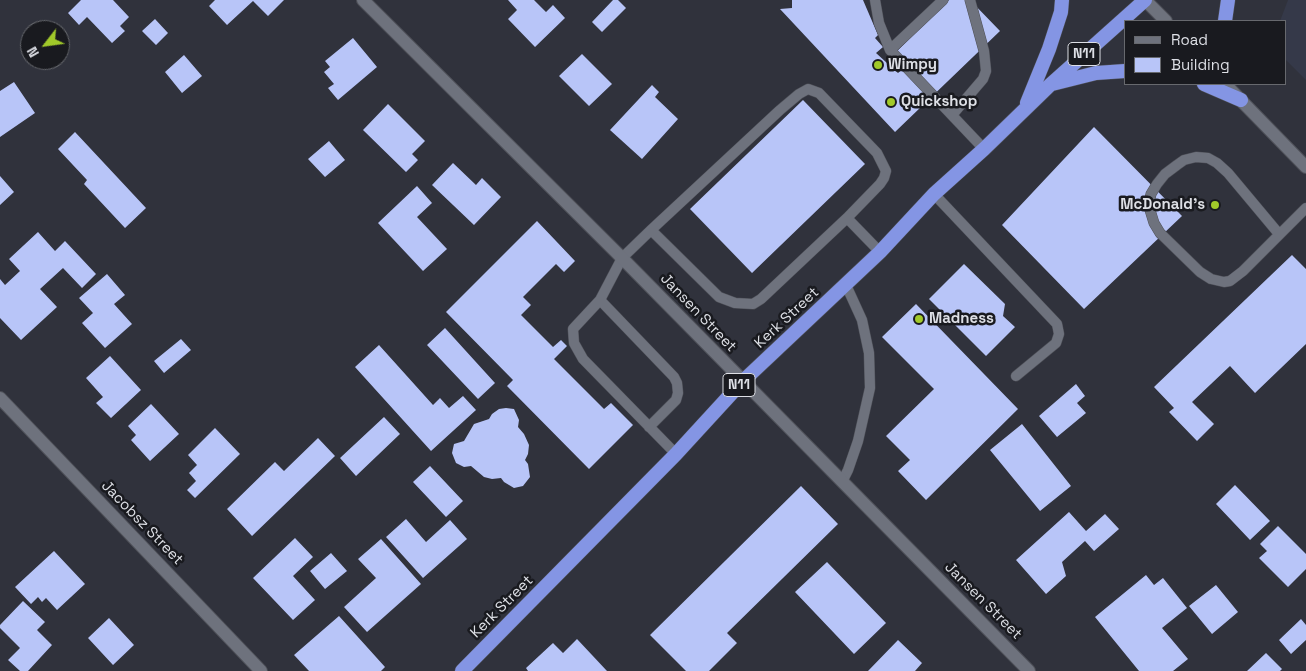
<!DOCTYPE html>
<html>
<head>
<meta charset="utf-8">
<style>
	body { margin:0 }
	#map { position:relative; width:1306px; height:671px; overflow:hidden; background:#30323c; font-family:"Space Grotesk",sans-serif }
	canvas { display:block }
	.legend { position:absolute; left:1124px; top:20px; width:162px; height:65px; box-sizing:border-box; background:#191a1f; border:1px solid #67696e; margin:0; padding:6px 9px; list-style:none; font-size:15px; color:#dddfe5 }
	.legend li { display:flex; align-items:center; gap:10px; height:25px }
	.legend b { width:25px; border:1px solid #67696e }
	.north { position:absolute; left:20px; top:20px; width:50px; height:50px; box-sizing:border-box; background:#191a1f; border:1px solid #67696e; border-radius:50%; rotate:240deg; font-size:14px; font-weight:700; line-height:20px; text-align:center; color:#dddfe5 }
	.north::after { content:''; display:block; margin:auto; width:18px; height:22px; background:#a1c92a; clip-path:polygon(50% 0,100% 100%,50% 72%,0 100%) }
</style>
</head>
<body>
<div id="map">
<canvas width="1306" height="671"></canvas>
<ul class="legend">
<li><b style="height:6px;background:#6e727d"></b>Road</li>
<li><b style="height:14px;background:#b8c5f8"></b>Building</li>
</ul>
<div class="north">N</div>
</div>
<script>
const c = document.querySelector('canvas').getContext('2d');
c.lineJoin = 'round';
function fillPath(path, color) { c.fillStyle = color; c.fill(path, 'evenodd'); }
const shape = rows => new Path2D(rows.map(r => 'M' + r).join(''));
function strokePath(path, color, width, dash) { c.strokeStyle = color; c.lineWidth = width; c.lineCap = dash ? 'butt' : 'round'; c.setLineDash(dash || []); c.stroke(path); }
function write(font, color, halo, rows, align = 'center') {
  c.font = font + ' "Space Grotesk",sans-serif'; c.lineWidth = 5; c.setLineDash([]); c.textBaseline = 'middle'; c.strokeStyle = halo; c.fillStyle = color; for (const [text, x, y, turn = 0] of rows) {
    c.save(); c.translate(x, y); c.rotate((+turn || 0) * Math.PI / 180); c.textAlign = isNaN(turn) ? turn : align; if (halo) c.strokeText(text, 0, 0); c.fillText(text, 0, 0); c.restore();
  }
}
const built = shape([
	[1288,0,1306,0,1306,80,1285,59,1285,21,1280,21]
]);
const building = shape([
	[81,0,113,0,129,17,120,26,125,31,112,43,87,17,79,25,68,13],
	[215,0,284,0,268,16,253,1,227,25,209,6],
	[508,0,534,0,546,12,553,5,565,18,535,47,508,19,517,10],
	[613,0,618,0,626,8,602,32,592,22],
	[792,0,863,0,878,35,875,38,883,47,876,53,898,73,908,64,896,52,949,0,970,0,1000,31,895,132,780,9,792,8],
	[155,19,168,33,156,45,142,31],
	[353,38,377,67,338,100,328,88,334,84,324,72,330,67,325,61],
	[582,54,612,84,589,106,559,76],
	[184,55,202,76,182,93,165,72],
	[14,82,35,113,0,137,0,91],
	[652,85,659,92,655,97,678,119,642,159,610,130],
	[803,100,865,164,752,273,690,209],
	[388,104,425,141,412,154,418,160,406,172,363,130],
	[1094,127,1182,216,1084,309,1002,225],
	[75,132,146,208,125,228,84,184,87,180,58,149],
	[329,141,345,160,325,177,308,159],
	[453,163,476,185,482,178,501,197,474,225,432,185],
	[0,176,14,192,0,205],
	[417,186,432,203,417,217,447,249,423,271,378,223],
	[537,221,575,261,564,272,556,264,523,297,531,305,521,315,553,347,561,340,567,346,554,359,604,409,611,403,633,425,589,469,507,386,513,380,446,312],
	[38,232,55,251,65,241,96,274,82,288,63,268,40,289,57,307,21,340,0,318,0,279,5,285,20,271,9,259],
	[1292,255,1306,269,1306,344,1255,393,1230,366,1192,402,1214,424,1197,441,1169,412,1174,408,1154,387],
	[964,264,1005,304,1003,316,1015,327,986,356,929,299],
	[107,274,125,295,114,304,132,324,105,348,82,323,93,313,79,298],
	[916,304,1018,409,926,500,898,471,910,460,886,436,934,389,882,337],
	[445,328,495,383,478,399,427,345],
	[181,339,191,350,164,373,154,361],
	[379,345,433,405,440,398,449,408,463,396,476,410,431,451,355,367],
	[110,356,141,390,111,418,96,403,103,397,86,378],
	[1076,384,1085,396,1077,403,1086,413,1057,437,1039,416],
	[151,404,179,434,150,461,131,440,136,435,128,426],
	[506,408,514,409,519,420,518,427,524,434,529,445,528,454,525,460,528,464,530,477,523,486,514,488,504,482,501,478,492,479,484,477,471,466,464,467,456,463,452,453,454,444,464,441,474,424,489,419,492,414,499,409],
	[384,417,400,434,356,476,340,458],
	[1022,424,1071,486,1040,511,990,450],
	[215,428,240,454,195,498,187,490,196,481,189,473,197,465,188,455],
	[318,438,335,456,252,536,227,509,275,462,284,471],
	[430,466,463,501,446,517,413,482],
	[1235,485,1270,521,1250,540,1216,504],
	[801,486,838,524,727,633,737,643,709,671,686,671,650,635],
	[1069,512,1086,531,1105,514,1119,529,1094,551,1085,541,1062,562,1066,576,1046,594,1016,560],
	[406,519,426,542,450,520,467,539,423,578,386,537],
	[1278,526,1306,554,1306,569,1288,587,1259,558,1267,551,1260,544],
	[295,538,313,557,293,576,315,600,293,620,253,578],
	[381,539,421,584,367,632,344,607,376,578,358,559],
	[54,551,85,584,57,610,46,598,42,602,38,597,31,604,15,587],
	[331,553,347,571,325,589,310,571],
	[827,562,886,623,854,654,795,592],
	[1146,575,1154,585,1163,578,1187,608,1162,628,1188,659,1173,671,1139,671,1095,617],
	[1216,585,1238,612,1212,634,1189,606],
	[23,601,45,622,37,630,52,645,28,671,20,671,8,660,20,648,0,628,0,625],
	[339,616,385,667,381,671,309,671,294,655],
	[109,618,134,645,113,665,88,638],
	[1301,619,1306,625,1306,640,1291,654,1279,640],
	[577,639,607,671,528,671,526,668,553,643,563,653],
	[898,640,922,663,915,671,868,671],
	[1266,653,1282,669,1280,671,1247,671]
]);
const service = shape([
	[875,0,879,23,890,50,984,149],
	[890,50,943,0],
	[953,114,983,79,986,71,984,51,970,0],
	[934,194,1057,324,1059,334,1056,343,1016,376],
	[847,218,880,252],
	[651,230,719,297,735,303,753,304,761,299,847,218,880,184,884,178,886,171,877,153,819,93,808,89,799,94,780,110,651,230,622,258,600,300,573,329,574,343,583,359,676,454],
	[1279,234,1228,173,1217,163,1208,158,1196,157,1184,160,1177,165,1165,174,1157,184,1151,194,1149,203,1150,210,1154,223,1160,233,1200,272,1211,279,1224,282,1230,281,1243,271,1306,208],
	[600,300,674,377,677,383,678,393,676,400,649,427],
	[842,482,848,470,858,441,870,388,869,353,862,320,846,285]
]);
const minor = shape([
	[363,0,622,258,1029,671],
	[1145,0,1166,21],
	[1225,84,1306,167],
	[0,398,261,671]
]);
const trunk = shape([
	[1225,21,1228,0],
	[1052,84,1096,73,1125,71],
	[1204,84,1241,100],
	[1027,103,1049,49,1061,12,1062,0],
	[462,671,676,454,743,381,880,252,934,194,984,149,1050,85,1145,0]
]);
const markers = [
	[878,65,5,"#a1c92a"],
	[891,102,5,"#a1c92a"],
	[1215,205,5,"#a1c92a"],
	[919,319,5,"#a1c92a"]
];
const shields = [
	[1084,54,32],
	[739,385,32]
];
const shieldNames = [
	["N11",1084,54],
	["N11",739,385]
];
const poiNames = [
	["Wimpy",888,65],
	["Quickshop",901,102],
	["McDonald's",1205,205,"right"],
	["Madness",929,319]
];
const streetNames = [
	["Jansen Street",698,313,46],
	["Kerk Street",787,318,-43],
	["Jacobsz Street",142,523,46],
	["Jansen Street",983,601,45],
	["Kerk Street",502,607,-45]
];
fillPath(built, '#353949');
fillPath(building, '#b8c5f8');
strokePath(service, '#4f5159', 11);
strokePath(minor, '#4f5159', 14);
strokePath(trunk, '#4f5159', 15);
strokePath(service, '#6e727d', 10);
strokePath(minor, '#6e727d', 12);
strokePath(trunk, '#8495e4', 14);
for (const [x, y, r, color] of markers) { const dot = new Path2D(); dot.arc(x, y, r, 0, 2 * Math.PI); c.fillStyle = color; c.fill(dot); strokePath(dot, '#191a1f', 2); }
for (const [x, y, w] of shields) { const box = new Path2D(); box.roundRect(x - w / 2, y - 11.5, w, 23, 4); c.fillStyle = '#191a1f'; c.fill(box); strokePath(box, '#dddfe5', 1); }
write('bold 14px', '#dddfe5', null, shieldNames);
write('bold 15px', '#dddfe5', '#191a1f', poiNames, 'left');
write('15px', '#dddfe5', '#191a1f', streetNames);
</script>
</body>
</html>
